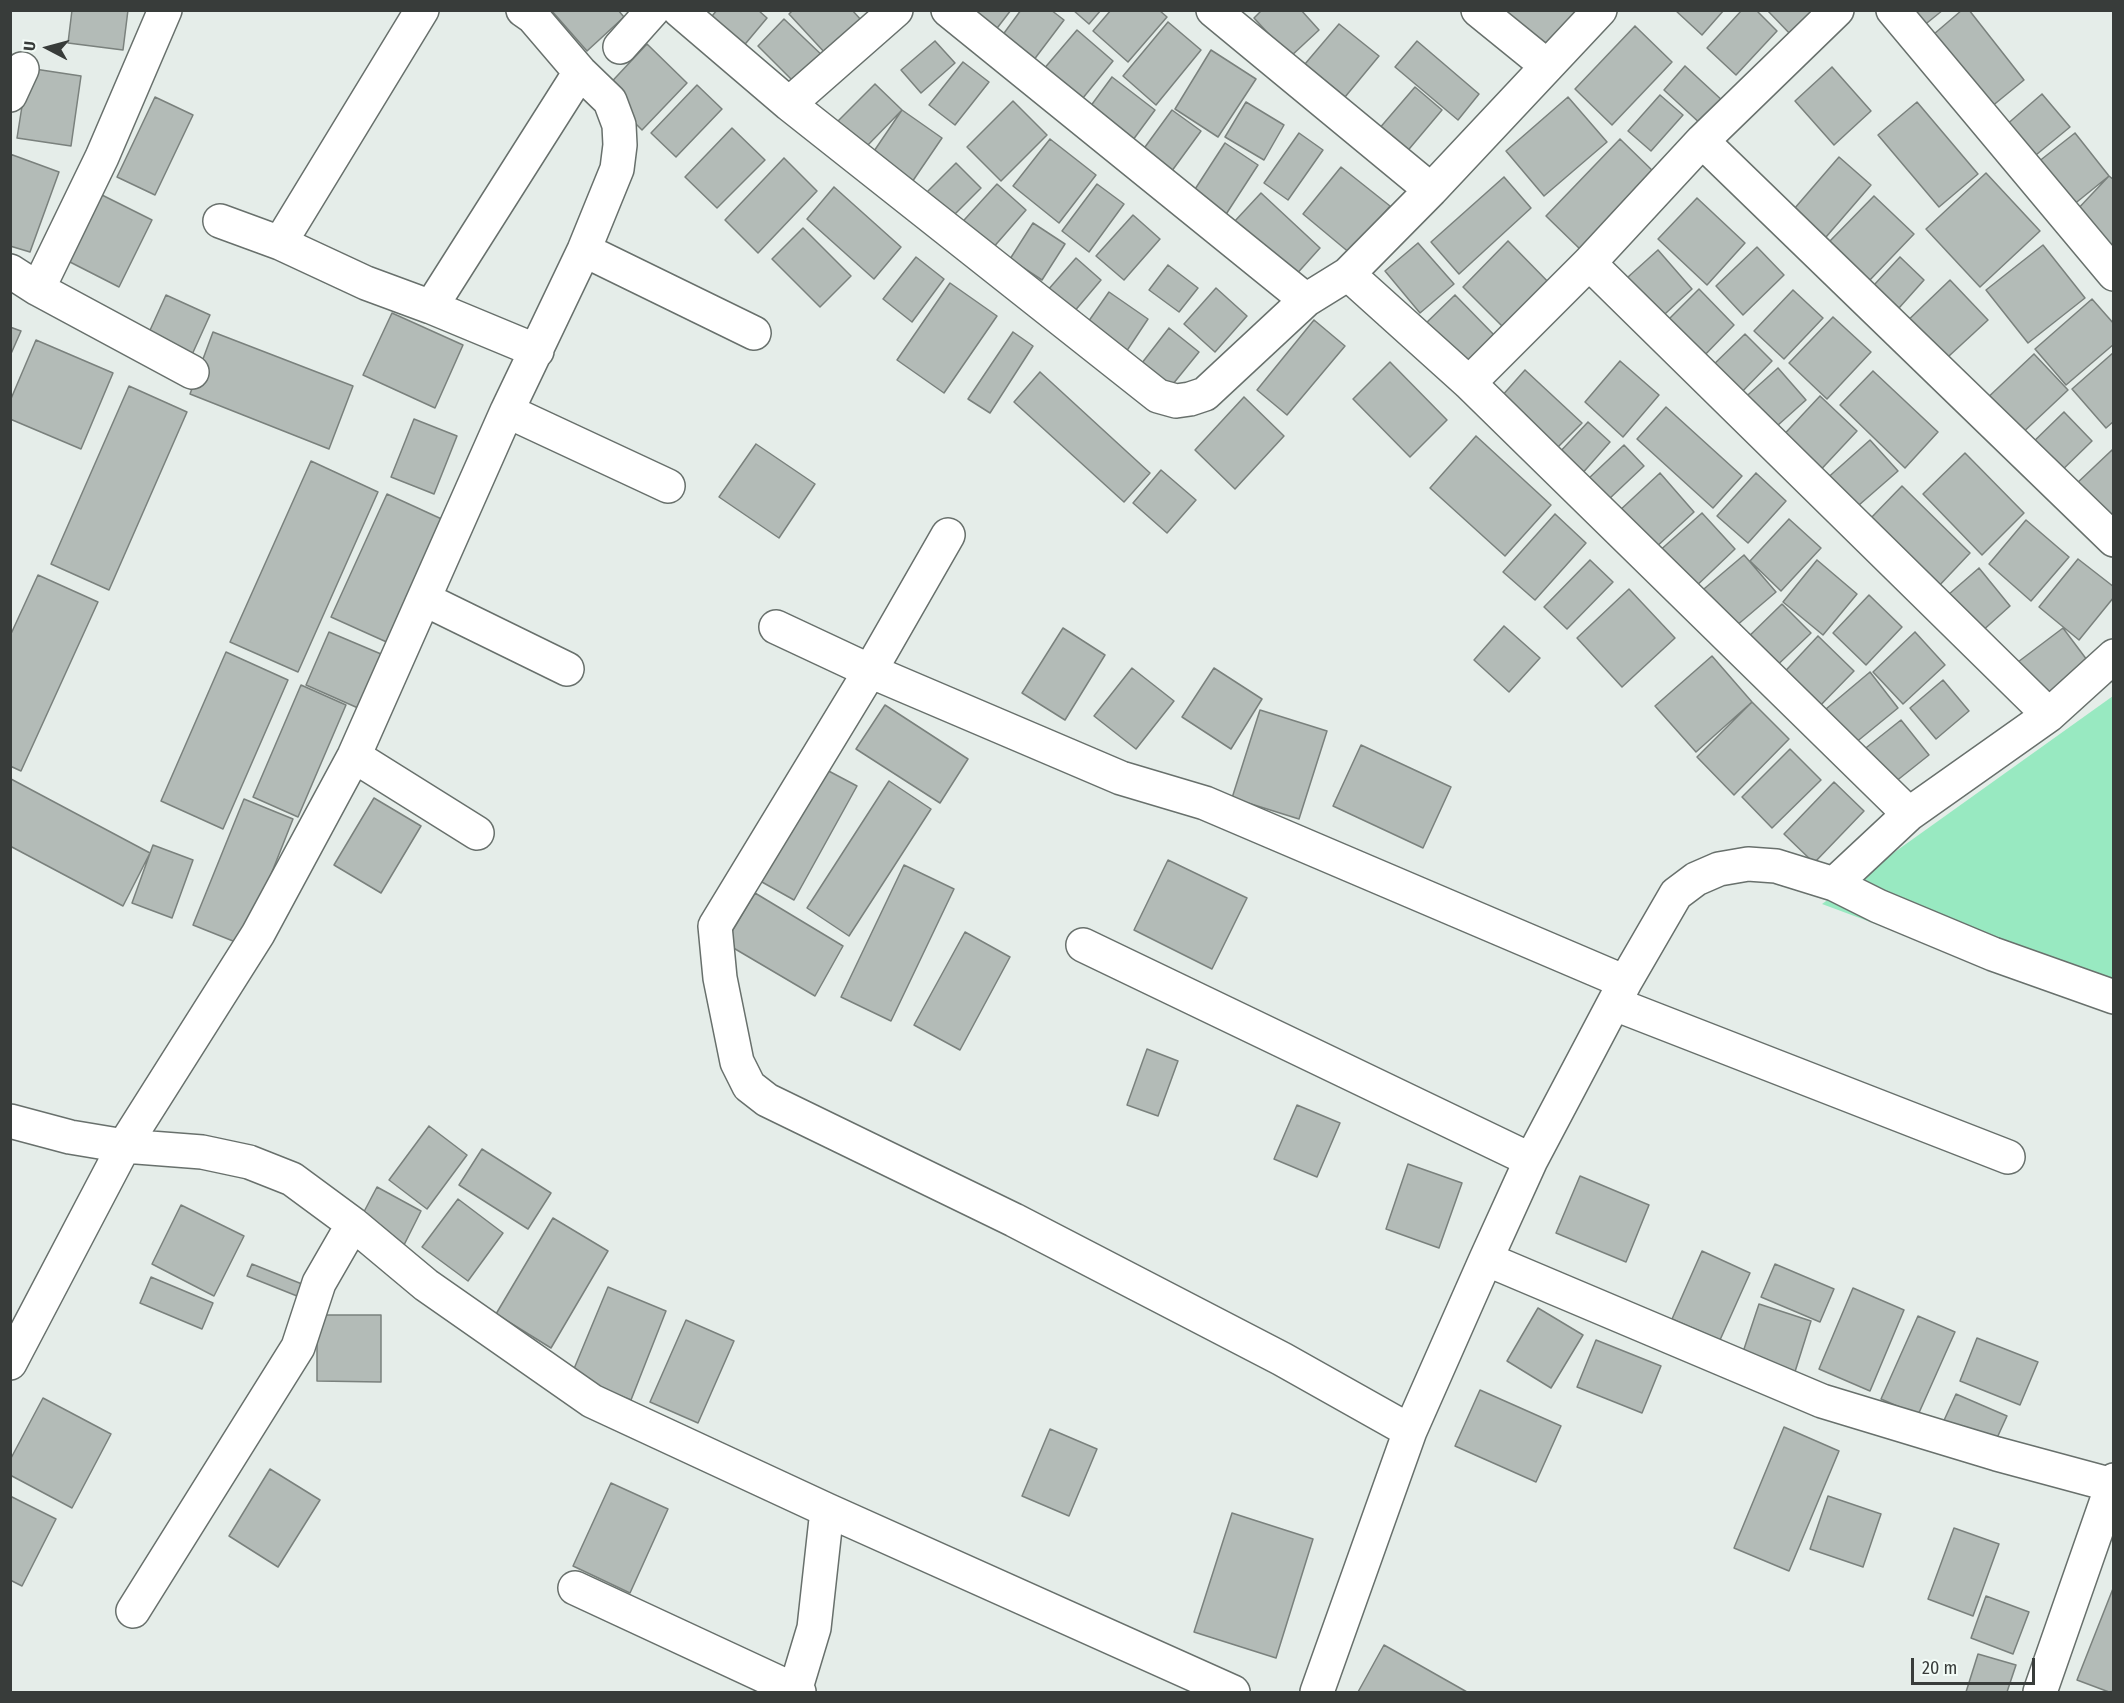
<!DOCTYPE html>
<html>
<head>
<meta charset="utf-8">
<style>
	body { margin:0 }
	#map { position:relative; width:2124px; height:1703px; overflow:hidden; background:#e5ede9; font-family:"Fira Sans Condensed",sans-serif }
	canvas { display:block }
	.frame { position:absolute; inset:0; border:12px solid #383c3a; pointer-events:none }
	.north { position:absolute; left:18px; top:18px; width:60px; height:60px; -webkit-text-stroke:4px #f2fbf6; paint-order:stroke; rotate:276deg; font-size:16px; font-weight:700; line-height:24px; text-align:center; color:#383c3a }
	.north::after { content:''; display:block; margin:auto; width:21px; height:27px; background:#383c3a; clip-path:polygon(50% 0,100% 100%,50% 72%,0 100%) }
	.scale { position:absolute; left:1911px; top:1658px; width:124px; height:27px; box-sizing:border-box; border:3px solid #383c3a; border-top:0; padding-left:8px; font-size:18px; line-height:21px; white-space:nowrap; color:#383c3a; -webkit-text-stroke:4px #f2fbf6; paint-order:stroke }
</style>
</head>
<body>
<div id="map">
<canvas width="2124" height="1703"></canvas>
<div class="frame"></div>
<div class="north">U</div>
<div class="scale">20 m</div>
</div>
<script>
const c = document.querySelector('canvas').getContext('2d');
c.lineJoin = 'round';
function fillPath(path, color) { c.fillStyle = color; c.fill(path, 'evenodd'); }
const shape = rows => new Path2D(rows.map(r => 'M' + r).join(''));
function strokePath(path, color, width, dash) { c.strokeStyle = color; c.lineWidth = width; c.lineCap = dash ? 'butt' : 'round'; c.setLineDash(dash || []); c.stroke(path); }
const green = shape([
	[2113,696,2113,1012,1822,904]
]);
const building = shape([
	[72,10,128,10,123,50,68,43,72,10],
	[551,10,618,10,624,17,587,51,551,10],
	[717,10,758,10,767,18,741,49,708,21,717,10],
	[793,10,852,10,862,21,826,54,789,14,793,10],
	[957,10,1011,10,991,36,957,10],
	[1021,10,1051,10,1064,20,1030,65,999,40,1021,10],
	[1073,10,1101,10,1089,24,1073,10],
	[1111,10,1159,10,1167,17,1128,62,1093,31,1111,10],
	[1262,10,1301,10,1319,30,1290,57,1254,18,1262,10],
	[1492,10,1583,10,1546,59,1492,10],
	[1675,10,1724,10,1702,35,1675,10],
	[1742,10,1756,10,1777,31,1736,75,1707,48,1742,10],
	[1767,10,1820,10,1793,37,1767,10],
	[1901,10,1943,10,1917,31,1901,10],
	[1962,10,1969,10,2024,80,1985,112,1927,40,1962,10],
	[784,19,826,59,799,87,758,46,784,19],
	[1168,22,1201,50,1156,105,1123,76,1168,22],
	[1339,24,1379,56,1345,97,1305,64,1339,24],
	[1635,26,1672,62,1612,125,1575,89,1635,26],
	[1077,30,1113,61,1074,109,1037,77,1077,30],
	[935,41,955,63,921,93,901,70,935,41],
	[1417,41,1479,94,1458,120,1395,67,1417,41],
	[647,44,687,83,642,130,603,91,647,44],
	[1211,50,1256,79,1218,137,1175,109,1211,50],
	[963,62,989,82,955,125,929,105,963,62],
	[1685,66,1724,102,1703,126,1664,90,1685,66],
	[1832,67,1871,111,1834,145,1795,101,1832,67],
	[28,68,81,76,71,146,17,138,28,68],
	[1112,77,1155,110,1130,144,1087,111,1112,77],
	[875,84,902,110,865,148,838,121,875,84],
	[697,85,722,109,676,157,651,133,697,85],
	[1415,87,1442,110,1399,161,1372,137,1415,87],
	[2042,94,2070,127,2025,164,1998,132,2042,94],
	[1660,95,1683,115,1651,151,1628,131,1660,95],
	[155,97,193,115,155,195,117,177,155,97],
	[1568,97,1607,142,1544,196,1506,151,1568,97],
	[1013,101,1047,135,1001,181,967,147,1013,101],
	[1246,102,1284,125,1264,160,1225,137,1246,102],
	[1917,102,1978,174,1939,207,1878,135,1917,102],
	[902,110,942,138,910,185,870,157,902,110],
	[1172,110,1201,131,1166,179,1137,158,1172,110],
	[732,128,765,160,717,208,685,177,732,128],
	[1299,133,1323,150,1288,200,1264,183,1299,133],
	[2075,133,2109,176,2067,210,2033,166,2075,133],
	[1050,139,1096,175,1059,223,1013,186,1050,139],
	[1620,139,1657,175,1583,252,1546,216,1620,139],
	[1225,143,1258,165,1221,222,1188,200,1225,143],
	[10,154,59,172,30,252,10,246,10,154],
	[1839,157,1871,185,1820,244,1788,216,1839,157],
	[784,158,817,191,758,253,725,220,784,158],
	[956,163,981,188,946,223,921,198,956,163],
	[1341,167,1390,206,1351,254,1303,214,1341,167],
	[1986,173,2040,231,1980,287,1926,229,1986,173],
	[2109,176,2114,180,2114,243,2109,247,2074,213,2109,176],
	[1504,177,1531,208,1459,274,1431,242,1504,177],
	[997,184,1026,210,985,257,955,230,997,184],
	[1097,184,1124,204,1089,252,1062,231,1097,184],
	[834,187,901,247,874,279,807,219,834,187],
	[1261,193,1320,248,1293,278,1234,222,1261,193],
	[100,194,152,220,119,287,68,261,100,194],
	[1874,196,1914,234,1868,282,1828,243,1874,196],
	[1697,198,1745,243,1707,285,1658,239,1697,198],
	[1133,215,1160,239,1124,280,1096,256,1133,215],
	[1033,223,1065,244,1042,280,1010,259,1033,223],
	[803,228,851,276,820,307,772,259,803,228],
	[1508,241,1559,293,1514,338,1463,287,1508,241],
	[1418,243,1454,284,1420,313,1385,271,1418,243],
	[2043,245,2085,298,2028,343,1986,290,2043,245],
	[1757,247,1784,275,1743,315,1716,286,1757,247],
	[1658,250,1692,289,1653,325,1618,286,1658,250],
	[916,257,944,279,912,322,883,299,916,257],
	[1900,257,1924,280,1899,308,1874,285,1900,257],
	[1076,258,1101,280,1073,313,1047,291,1076,258],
	[1168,265,1198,288,1179,312,1149,290,1168,265],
	[1950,280,1988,320,1936,368,1900,328,1950,280],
	[950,283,997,316,944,393,897,360,950,283],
	[1216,288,1247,316,1215,352,1184,324,1216,288],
	[1699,289,1734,325,1697,363,1662,326,1699,289],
	[1793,290,1823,318,1784,359,1754,331,1793,290],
	[1109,292,1148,319,1126,352,1086,325,1109,292],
	[166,295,210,315,190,359,146,339,166,295],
	[1455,295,1498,339,1466,372,1422,327,1455,295],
	[2092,299,2114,324,2114,344,2066,385,2035,349,2092,299],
	[392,313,463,345,435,408,363,375,392,313],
	[1833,317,1871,352,1827,399,1789,363,1833,317],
	[1314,320,1345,346,1287,415,1257,390,1314,320],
	[10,327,21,331,10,356,10,327],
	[1169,328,1199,352,1164,395,1135,372,1169,328],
	[213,332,353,386,329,449,190,394,213,332],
	[1013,332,1033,346,990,413,968,399,1013,332],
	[1745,334,1772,361,1735,399,1707,371,1745,334],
	[36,340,113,373,81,449,10,419,10,401,36,340],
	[2114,352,2114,421,2106,428,2072,389,2114,352],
	[2034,354,2068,390,2017,438,1983,402,2034,354],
	[1620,361,1659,395,1623,437,1585,402,1620,361],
	[1390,362,1447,420,1410,457,1353,399,1390,362],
	[1778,368,1806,400,1768,434,1740,402,1778,368],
	[1525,370,1582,423,1557,448,1501,397,1525,370],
	[1873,371,1938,432,1905,468,1840,405,1873,371],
	[1040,372,1150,473,1124,502,1014,402,1040,372],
	[129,386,187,412,109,590,51,564,129,386],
	[1820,396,1857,431,1814,477,1777,442,1820,396],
	[1244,397,1284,436,1235,489,1195,450,1244,397],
	[1666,407,1742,476,1713,508,1637,439,1666,407],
	[2064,412,2092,441,2054,478,2026,449,2064,412],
	[414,419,457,436,434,494,391,477,414,419],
	[1588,422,1610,442,1580,476,1557,455,1588,422],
	[1476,436,1551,505,1505,556,1430,488,1476,436],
	[1870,440,1898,471,1851,512,1824,481,1870,440],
	[756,444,815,484,779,538,719,497,756,444],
	[1624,445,1644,466,1608,500,1588,479,1624,445],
	[2112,450,2114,452,2114,526,2075,485,2112,450],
	[1965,453,2024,513,1982,555,1923,494,1965,453],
	[311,461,378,492,298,672,230,642,311,461],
	[1161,470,1196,500,1167,533,1133,503,1161,470],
	[1660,473,1694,512,1653,550,1618,512,1660,473],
	[1756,473,1786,501,1748,543,1717,516,1756,473],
	[1902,486,1970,553,1936,589,1868,521,1902,486],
	[387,494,446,521,391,644,331,617,387,494],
	[1702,513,1735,549,1691,591,1657,553,1702,513],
	[1555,514,1586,543,1535,600,1503,572,1555,514],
	[1789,519,1821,548,1781,591,1750,561,1789,519],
	[2026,520,2069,557,2031,601,1989,564,2026,520],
	[1744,555,1776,592,1729,632,1698,594,1744,555],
	[2078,559,2114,587,2114,597,2079,640,2039,607,2078,559],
	[1590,560,1613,582,1567,629,1544,607,1590,560],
	[1817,560,1857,594,1823,635,1783,602,1817,560],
	[1979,568,2010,606,1980,633,1948,595,1979,568],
	[38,575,98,602,21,771,10,766,10,636,38,575],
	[1629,589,1675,638,1622,687,1577,638,1629,589],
	[1869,595,1902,627,1866,665,1833,633,1869,595],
	[1782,604,1811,633,1768,674,1740,645,1782,604],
	[1504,626,1540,658,1509,692,1474,660,1504,626],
	[1063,628,1105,655,1065,720,1022,693,1063,628],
	[2063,628,2093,668,2044,705,2014,665,2063,628],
	[329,632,381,654,358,708,306,685,329,632],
	[1915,632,1945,665,1903,704,1873,672,1915,632],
	[1818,636,1854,671,1812,714,1777,680,1818,636],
	[226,652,288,680,223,829,161,801,226,652],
	[1712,656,1752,702,1696,752,1655,706,1712,656],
	[1132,668,1174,701,1136,749,1094,716,1132,668],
	[1214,668,1262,699,1231,749,1182,717,1214,668],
	[1870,672,1898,708,1849,748,1820,714,1870,672],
	[1943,680,1969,711,1936,739,1910,708,1943,680],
	[301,685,346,705,298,817,253,797,301,685],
	[1752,702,1789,739,1734,795,1697,757,1752,702],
	[885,705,968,759,940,803,856,749,885,705],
	[1260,710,1327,731,1299,819,1232,798,1260,710],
	[1901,720,1929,755,1890,786,1862,751,1901,720],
	[1361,745,1451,787,1423,848,1333,806,1361,745],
	[1790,749,1821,780,1772,828,1742,797,1790,749],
	[823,768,857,786,794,900,753,877,823,768],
	[11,779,150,853,123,906,10,846,11,779],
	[889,781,931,809,849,936,807,908,889,781],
	[1834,782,1864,811,1814,863,1784,834,1834,782],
	[374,798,421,826,381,893,334,865,374,798],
	[244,799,293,819,243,945,193,925,244,799],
	[153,845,193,860,172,918,132,903,153,845],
	[1168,860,1247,898,1212,969,1134,930,1168,860],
	[904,865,954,889,891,1021,841,997,904,865],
	[755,893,843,946,815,996,725,943,755,893],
	[965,932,1010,957,960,1050,914,1025,965,932],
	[1147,1049,1178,1061,1158,1116,1127,1105,1147,1049],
	[1297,1105,1340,1123,1317,1177,1274,1159,1297,1105],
	[429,1126,467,1155,427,1209,389,1180,429,1126],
	[482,1149,551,1193,528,1229,459,1185,482,1149],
	[1408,1164,1462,1183,1439,1248,1386,1229,1408,1164],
	[1580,1176,1649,1205,1626,1262,1556,1233,1580,1176],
	[377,1187,421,1211,402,1249,357,1225,377,1187],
	[458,1199,503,1233,468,1281,422,1247,458,1199],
	[181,1205,244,1236,214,1296,152,1264,181,1205],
	[553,1218,608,1251,551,1348,496,1314,553,1218],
	[1702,1251,1750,1273,1720,1340,1672,1319,1702,1251],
	[252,1264,312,1288,307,1300,247,1276,252,1264],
	[1775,1264,1834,1289,1820,1322,1761,1297,1775,1264],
	[151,1277,213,1303,202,1329,140,1303,151,1277],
	[608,1287,666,1311,631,1400,571,1376,608,1287],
	[1853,1288,1904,1310,1870,1391,1819,1369,1853,1288],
	[1759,1304,1811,1321,1793,1378,1740,1361,1759,1304],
	[1538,1308,1583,1335,1551,1388,1507,1361,1538,1308],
	[317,1315,381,1315,381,1382,317,1381,317,1315],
	[1918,1316,1955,1332,1918,1415,1881,1399,1918,1316],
	[686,1320,734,1341,698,1423,650,1402,686,1320],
	[1977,1338,2038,1362,2020,1405,1960,1381,1977,1338],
	[1596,1340,1661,1366,1642,1413,1577,1387,1596,1340],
	[1480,1390,1561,1426,1536,1482,1455,1446,1480,1390],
	[1956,1394,2007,1416,1992,1449,1941,1427,1956,1394],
	[43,1398,111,1434,72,1508,10,1475,10,1460,43,1398],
	[1784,1427,1839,1451,1789,1571,1734,1548,1784,1427],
	[1050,1429,1097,1449,1069,1516,1022,1496,1050,1429],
	[270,1469,320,1500,278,1567,229,1536,270,1469],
	[611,1483,668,1509,630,1593,573,1566,611,1483],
	[10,1496,56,1519,22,1586,10,1580,10,1496],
	[1828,1496,1881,1514,1863,1567,1810,1549,1828,1496],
	[1232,1513,1313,1539,1276,1658,1194,1632,1232,1513],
	[1954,1528,1999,1544,1973,1616,1928,1599,1954,1528],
	[2114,1586,2114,1691,2109,1692,2077,1680,2114,1586],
	[1986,1596,2029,1612,2013,1654,1971,1638,1986,1596],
	[1384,1645,1467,1692,1358,1692,1384,1645],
	[1978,1654,2016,1665,2007,1692,1966,1692,1978,1654]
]);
const minor = shape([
	[679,10,789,104,1158,396,1176,401,1190,399,1205,394,1306,300,1348,274,1431,190,1600,10],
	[948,10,1306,300],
	[1213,10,1431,190],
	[1478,10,1547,66],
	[1893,10,2114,274],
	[620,47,653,10],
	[10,95,22,69],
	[789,104,896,10],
	[1702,141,2114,540],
	[220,221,280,243,366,283,431,307,537,351],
	[280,243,422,10],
	[584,250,754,333],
	[1589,263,2049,715],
	[10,271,38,289,192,372],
	[1348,274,1469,383,1909,814],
	[38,289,102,157,165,10],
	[431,307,580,72],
	[1469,383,1589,263,1702,141,1837,10],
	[507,411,668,486],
	[948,535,870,671,715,926,720,978,737,1062,749,1086,767,1100,1014,1220,1282,1359,1410,1431],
	[424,599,567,669],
	[776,627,870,671,1121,778,1205,803,1625,982],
	[354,756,477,833],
	[1834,884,1909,814,2049,715,2114,656],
	[1083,945,1531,1160],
	[1615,1004,2008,1157],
	[10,1121,70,1137,124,1146,202,1152,249,1162,292,1179,353,1224,426,1285,592,1401,827,1510,1233,1692],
	[1486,1259,1822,1401,1997,1454,2112,1485],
	[10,1363,124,1146,258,934,354,756,507,411,584,250,617,169,620,145,619,125,610,101,580,72,533,17,523,10],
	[575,1588,799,1692],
	[133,1611,298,1347,319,1283,353,1224],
	[795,1691,814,1628,827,1510],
	[1317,1692,1410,1431,1486,1259,1531,1160,1625,982,1676,894,1696,879,1719,869,1748,864,1776,866,1834,884,1878,906,1993,954,2114,997],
	[2040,1692,2114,1480]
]);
fillPath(green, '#98e9c1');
fillPath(building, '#b3bbb7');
strokePath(building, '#7a817d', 1.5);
strokePath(minor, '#68706c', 36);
strokePath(minor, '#fff', 33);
</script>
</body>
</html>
